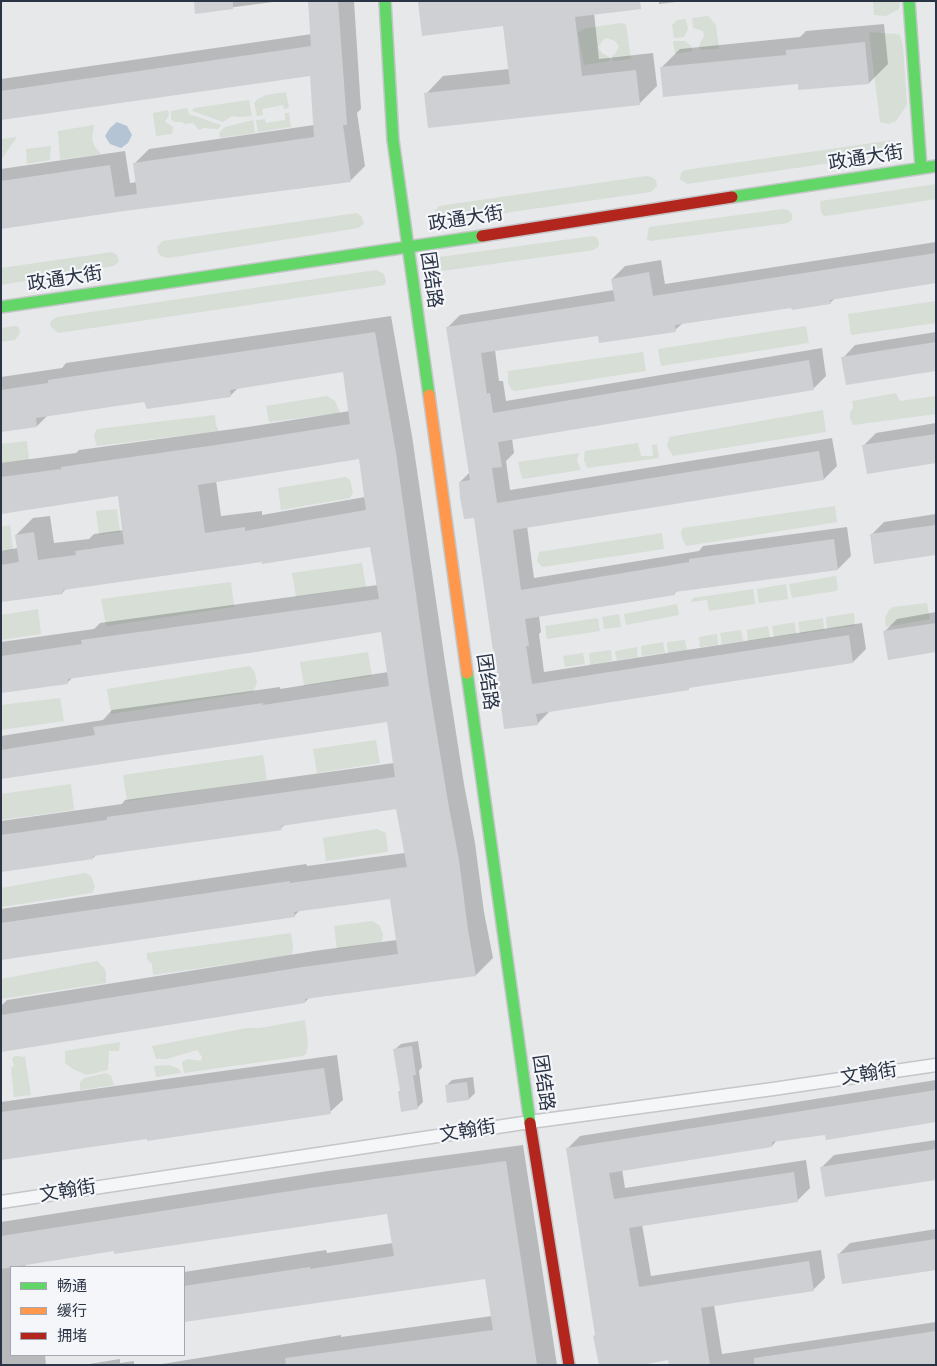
<!DOCTYPE html>
<html>
<head>
<meta charset="utf-8">
<style>
	body { margin:0 }
	#map { position:relative; width:937px; height:1366px; overflow:hidden; background:#e6e8ea; font-family:Jost,"Noto Sans SC",sans-serif }
	canvas { display:block }
	.frame { position:absolute; inset:0; border:2px solid #2b3445; pointer-events:none }
	.legend { position:absolute; left:10px; top:1266px; width:175px; height:90px; box-sizing:border-box; background:#f4f6f9; border:1px solid #a4a8b1; margin:0; padding:6px 9px; list-style:none; font-size:15px; color:#2b3445 }
	.legend li { display:flex; align-items:center; gap:10px; height:25px }
	.legend b { width:25px; border:1px solid #a4a8b1 }
</style>
</head>
<body>
<div id="map">
<canvas width="937" height="1366"></canvas>
<div class="frame"></div>
<ul class="legend">
<li><b style="height:6px;background:#63d668"></b>畅通</li>
<li><b style="height:6px;background:#ff974d"></b>缓行</li>
<li><b style="height:6px;background:#b3261e"></b>拥堵</li>
</ul>
</div>
<script>
const c = document.querySelector('canvas').getContext('2d');
c.lineJoin = 'round';
function fillPath(path, color) { c.fillStyle = color; c.fill(path, 'evenodd'); }
const shape = rows => new Path2D(rows.map(r => 'M' + r).join(''));
function strokePath(path, color, width, dash) { c.strokeStyle = color; c.lineWidth = width; c.lineCap = dash ? 'butt' : 'round'; c.setLineDash(dash || []); c.stroke(path); }
function write(font, color, halo, rows, align = 'center') {
  c.font = font + ' Jost,"Noto Sans SC",sans-serif'; c.lineWidth = 4.5; c.setLineDash([]); c.textBaseline = 'middle'; c.strokeStyle = halo; c.fillStyle = color; for (const [text, x, y, turn = 0] of rows) {
    c.save(); c.translate(x, y); c.rotate((+turn || 0) * Math.PI / 180); c.textAlign = isNaN(turn) ? turn : align; if (halo) c.strokeText(text, 0, 0); c.fillText(text, 0, 0); c.restore();
  }
}
const green = shape([
	[873,1,900,1,899,9,886,16,874,15],
	[708,16,716,25,719,49,700,50,699,46,704,36,703,31,693,28,692,18],
	[686,19,688,29,684,37,674,38,672,25,677,20],
	[622,23,626,25,631,59,612,61,612,56,615,54,619,46,615,41,607,38,603,40,598,47,602,53,609,57,610,61,584,65,578,33,581,30,587,28],
	[869,32,896,34,900,35,903,46,907,105,896,121,889,124,880,122],
	[673,41,685,41,692,47,692,51,675,54],
	[286,92,289,108,284,109,283,105,262,109,263,115,257,116,254,103,258,99,266,95],
	[249,100,252,116,239,117,232,116,223,122,192,111,194,108],
	[187,108,189,114,221,125,218,129,204,128,199,130,193,123,185,124,182,122,174,122,171,119,171,111],
	[168,110,169,115,165,122,173,127,172,134,156,136,153,113],
	[285,113,289,113,291,127,258,132,256,120,265,119,266,123,285,120],
	[253,120,255,133,220,138,219,133,225,127],
	[94,125,92,139,95,147,101,154,60,160,58,131],
	[17,137,3,157,1,157,1,139],
	[893,140,898,143,898,149,891,154,687,184,680,179,681,173,685,170],
	[51,146,50,160,27,164,26,149],
	[646,176,652,177,656,180,657,186,651,192,442,222,435,215,435,211,439,206],
	[936,184,936,199,826,216,823,215,821,212,820,204,821,201],
	[783,209,788,210,792,214,792,220,788,223,650,241,647,239,649,227],
	[357,213,362,217,364,224,358,228,168,258,161,256,158,253,157,247,163,241],
	[593,236,597,238,599,242,599,246,594,250,442,271,438,264,439,257],
	[112,252,117,255,119,261,114,266,1,285,1,268],
	[376,270,384,274,386,281,385,285,58,333,50,326,51,321,57,317],
	[936,301,936,323,851,335,848,314],
	[14,326,19,327,20,333,15,340,1,342,1,328],
	[806,326,809,343,661,366,658,349],
	[643,352,646,371,515,391,511,389,508,383,508,371],
	[896,393,900,401,936,396,936,414,853,425,850,418,850,412,853,408,852,401],
	[327,396,335,401,340,413,269,422,266,406],
	[823,410,826,432,673,456,667,446,669,437],
	[215,415,216,425,219,431,97,446,95,441,94,435,97,429],
	[27,441,29,460,1,463,1,444],
	[638,443,641,456,653,456,652,445,657,444,659,458,587,468,584,460,585,451],
	[579,453,577,460,581,470,523,479,521,475,518,462],
	[346,477,350,480,353,492,350,498,281,510,278,488],
	[835,506,837,522,686,546,682,538,681,532,683,528],
	[117,509,120,532,99,535,96,511],
	[10,525,13,550,1,551,1,527],
	[662,533,664,549,542,567,537,561,539,552],
	[362,563,366,587,296,597,292,573],
	[836,576,838,589,836,591,792,598,789,584],
	[231,582,234,607,106,626,101,599],
	[786,584,788,599,759,603,757,589],
	[753,589,755,604,709,611,707,600,691,602,693,598],
	[927,603,930,619,886,627,885,618,889,610,893,607],
	[677,604,679,615,626,625,624,614],
	[38,609,41,634,1,640,1,615],
	[854,613,855,626,827,629,826,617],
	[619,614,621,627,604,629,602,617],
	[598,618,600,631,547,639,545,626],
	[823,618,824,630,800,634,798,622],
	[795,622,796,634,774,637,772,626],
	[768,626,770,638,748,641,747,630],
	[741,630,743,641,722,644,720,633],
	[717,634,718,645,700,647,699,637],
	[685,640,687,650,668,653,667,642],
	[663,642,665,653,642,656,641,646],
	[637,647,638,657,617,660,615,651],
	[611,650,612,661,590,665,589,653],
	[368,652,372,676,304,686,300,662],
	[583,653,585,664,565,667,563,656],
	[250,666,255,673,257,683,253,692,111,714,107,689],
	[60,698,64,721,1,730,1,705],
	[376,740,380,763,317,773,313,749],
	[263,755,267,780,127,801,123,775],
	[71,784,74,810,1,820,1,794],
	[377,829,386,833,388,852,326,861,323,838],
	[85,873,91,876,95,887,92,893,1,907,1,888],
	[372,921,379,925,383,934,382,942,337,949,334,926],
	[291,933,293,946,292,955,153,975,152,964,147,959,147,953],
	[97,961,104,968,106,973,106,983,1,999,1,979],
	[305,1020,308,1045,306,1054,303,1056,184,1073,182,1062,187,1059,201,1061,202,1057,197,1050,166,1059,156,1059,152,1046,247,1028,260,1028],
	[120,1042,119,1051,109,1051,108,1070,87,1075,73,1069,65,1063,65,1051],
	[16,1056,25,1057,31,1095,14,1097,11,1068,14,1066,12,1058],
	[169,1065,179,1069,181,1073,156,1077,154,1066],
	[106,1073,111,1076,114,1085,80,1090,80,1082,84,1078]
]);
const water = shape([
	[117,122,127,126,132,135,128,143,121,148,110,144,105,136,110,128]
]);
const shadow = shape([
	[195,1,281,1,196,12],
	[309,1,354,1,361,109,357,113,365,166,350,181,124,209,1,228,1,169,125,151,130,183,137,182,134,164,149,149,314,125,311,75,1,118,1,79,312,34],
	[421,1,636,1,594,13,599,59,653,53,657,86,639,104,426,94,443,76,509,69,504,24,419,2],
	[659,1,684,1,659,4],
	[884,24,888,64,869,83,661,68,680,49,800,37,806,31],
	[936,242,936,282,835,298,830,303,792,306,683,323,675,330,599,334,495,350,499,381,503,381,506,401,822,348,826,376,813,389,512,438,514,453,506,461,510,490,832,438,837,466,824,479,527,526,534,578,699,551,703,546,847,527,851,556,838,569,677,591,674,594,539,616,541,632,539,634,544,672,862,623,866,649,853,662,691,687,688,689,550,711,537,724,496,649,475,516,460,482,470,472,447,328,460,315,614,290,612,279,625,266,661,260,665,284],
	[391,316,412,436,445,662,464,784,475,843,484,912,493,958,476,975,310,997,305,1002,1,1051,1,1006,7,1000,321,950,397,940,391,898,300,910,294,916,1,958,1,909,306,864,307,866,405,853,397,808,286,824,281,828,96,855,93,858,1,871,1,821,122,804,125,800,394,763,388,721,1,778,1,736,103,720,112,710,280,687,280,689,388,672,382,631,73,677,68,682,1,692,1,642,94,629,100,623,378,585,371,545,67,588,62,593,1,601,1,551,18,548,16,535,33,518,50,516,54,543,89,539,94,534,124,530,119,494,1,513,1,463,76,453,79,450,248,427,350,411,344,371,239,387,230,396,145,400,48,415,37,426,1,431,1,377,62,368,66,363],
	[360,457,365,497,262,515,262,511,221,516,216,480],
	[936,332,936,370,843,358,855,345],
	[936,423,936,462,864,445,876,433],
	[936,514,936,553,871,535,884,522],
	[936,612,936,651,884,632,897,619],
	[418,1041,422,1067,419,1071,423,1102,417,1108,400,1091,401,1090,394,1050,401,1044],
	[337,1055,343,1100,330,1112,1,1158,1,1102],
	[473,1077,475,1093,469,1099,446,1086,452,1080],
	[936,1080,936,1121,777,1140,772,1146,622,1169,625,1188,806,1160,810,1188,798,1200,642,1224,651,1276,821,1250,825,1278,813,1290,714,1305,722,1354,936,1322,936,1365,696,1365,695,1355,647,1363,648,1365,599,1365,597,1334,568,1148,580,1136],
	[936,1140,936,1179,822,1167,834,1155],
	[523,1145,557,1365,156,1365,341,1335,341,1337,492,1316,487,1277,184,1321,184,1272,326,1250,327,1253,393,1243,388,1213,115,1250,25,1264,26,1267,11,1267,11,1355,45,1355,46,1365,1,1365,1,1222,328,1171],
	[936,1229,936,1269,838,1255,850,1243],
	[120,1359,120,1363,134,1361,134,1365,83,1365]
]);
const building = shape([
	[194,1,233,1,233,9,195,14],
	[308,1,338,1,347,125,343,125,351,182,124,211,1,229,1,181,110,165,115,197,137,194,133,163,314,137,310,76,1,120,1,91,311,46],
	[424,1,640,1,641,9,575,17,582,76,636,70,640,105,428,128,424,93,510,84,503,26,422,36,418,2],
	[865,42,869,84,798,90,798,84,663,97,660,67,786,55,786,50],
	[936,253,936,283,830,300,831,304,817,306,792,310,791,308,675,325,676,332,599,343,598,336,481,353,487,394,490,393,493,413,809,360,814,390,498,442,502,467,492,468,497,503,819,451,824,480,513,530,521,590,689,562,689,559,834,539,838,570,675,592,675,595,525,619,529,646,526,646,532,684,849,635,853,663,688,688,689,690,536,714,538,725,504,729,494,650,493,651,474,518,464,519,460,497,459,482,470,480,446,327,615,301,611,279,649,272,653,296],
	[375,332,396,453,428,680,448,802,459,860,468,930,476,976,305,999,305,1003,1,1052,1,1015,303,967,398,954,390,899,294,912,295,917,1,960,1,923,290,881,290,883,407,867,396,809,281,826,282,830,93,856,93,859,1,872,1,835,107,820,107,817,395,777,387,722,1,779,1,750,95,735,93,727,263,703,263,705,389,686,381,632,256,652,68,679,68,684,1,693,1,656,82,644,81,640,379,599,370,547,262,564,262,562,63,590,63,594,1,602,1,565,19,562,15,535,34,532,38,560,76,555,75,551,124,544,118,496,1,514,1,477,61,469,61,467,230,443,350,424,343,372,230,390,231,397,147,409,144,402,36,418,37,427,1,432,1,390,48,383,48,380],
	[359,459,366,510,245,531,245,527,205,533,198,485],
	[936,342,936,371,846,385,841,357],
	[936,434,936,463,867,474,862,445],
	[936,525,936,555,874,564,870,534],
	[936,623,936,652,888,660,883,631],
	[412,1046,416,1075,413,1075,418,1109,401,1112,398,1091,400,1091,393,1049],
	[324,1068,331,1114,147,1141,147,1139,1,1160,1,1112],
	[467,1082,469,1100,447,1103,445,1085],
	[936,1090,936,1122,826,1140,825,1135,772,1142,772,1147,609,1173,614,1199,794,1172,798,1202,629,1228,639,1287,809,1261,814,1291,701,1308,710,1365,669,1365,668,1360,642,1365,599,1365,593,1336,595,1335,566,1148],
	[936,1149,936,1180,825,1197,820,1167],
	[506,1161,537,1365,286,1365,285,1358,493,1330,485,1279,184,1322,184,1286,310,1267,310,1269,394,1256,387,1214,114,1254,114,1251,1,1269,1,1236,310,1188],
	[936,1239,936,1270,842,1284,837,1254],
	[936,1331,936,1365,754,1365,754,1358]
]);
const street = shape([
	[1,1202,530,1122,773,1089,936,1065]
]);
const fast = shape([
	[385,1,393,140,429,395],
	[909,1,921,168],
	[732,197,936,166],
	[1,307,482,236],
	[467,673,530,1123]
]);
const slow = shape([
	[429,395,467,673]
]);
const jam = shape([
	[482,236,732,197],
	[530,1123,569,1365]
]);
const streetNames = [
	["政通大街",866,159,-9],
	["政通大街",466,220,-9],
	["政通大街",65,280,-9],
	["团结路",430,280,82],
	["团结路",486,682,82],
	["文翰街",869,1075,-9],
	["团结路",542,1083,82],
	["文翰街",468,1132,-9],
	["文翰街",68,1192,-9]
];
fillPath(green, '#d6ded6');
fillPath(water, '#b4c4d5');
fillPath(shadow, '#0003');
fillPath(building, '#ced0d3');
strokePath(street, '#c4c6c8', 15);
strokePath(fast, '#c4c6c8', 14);
strokePath(slow, '#c4c6c8', 14);
strokePath(jam, '#c4c6c8', 14);
strokePath(street, '#f5f6f7', 12);
strokePath(fast, '#63d668', 11);
strokePath(slow, '#ff974d', 11);
strokePath(jam, '#b3261e', 11);
write('19px', '#2b3445', '#f4f6f9', streetNames);
</script>
</body>
</html>
